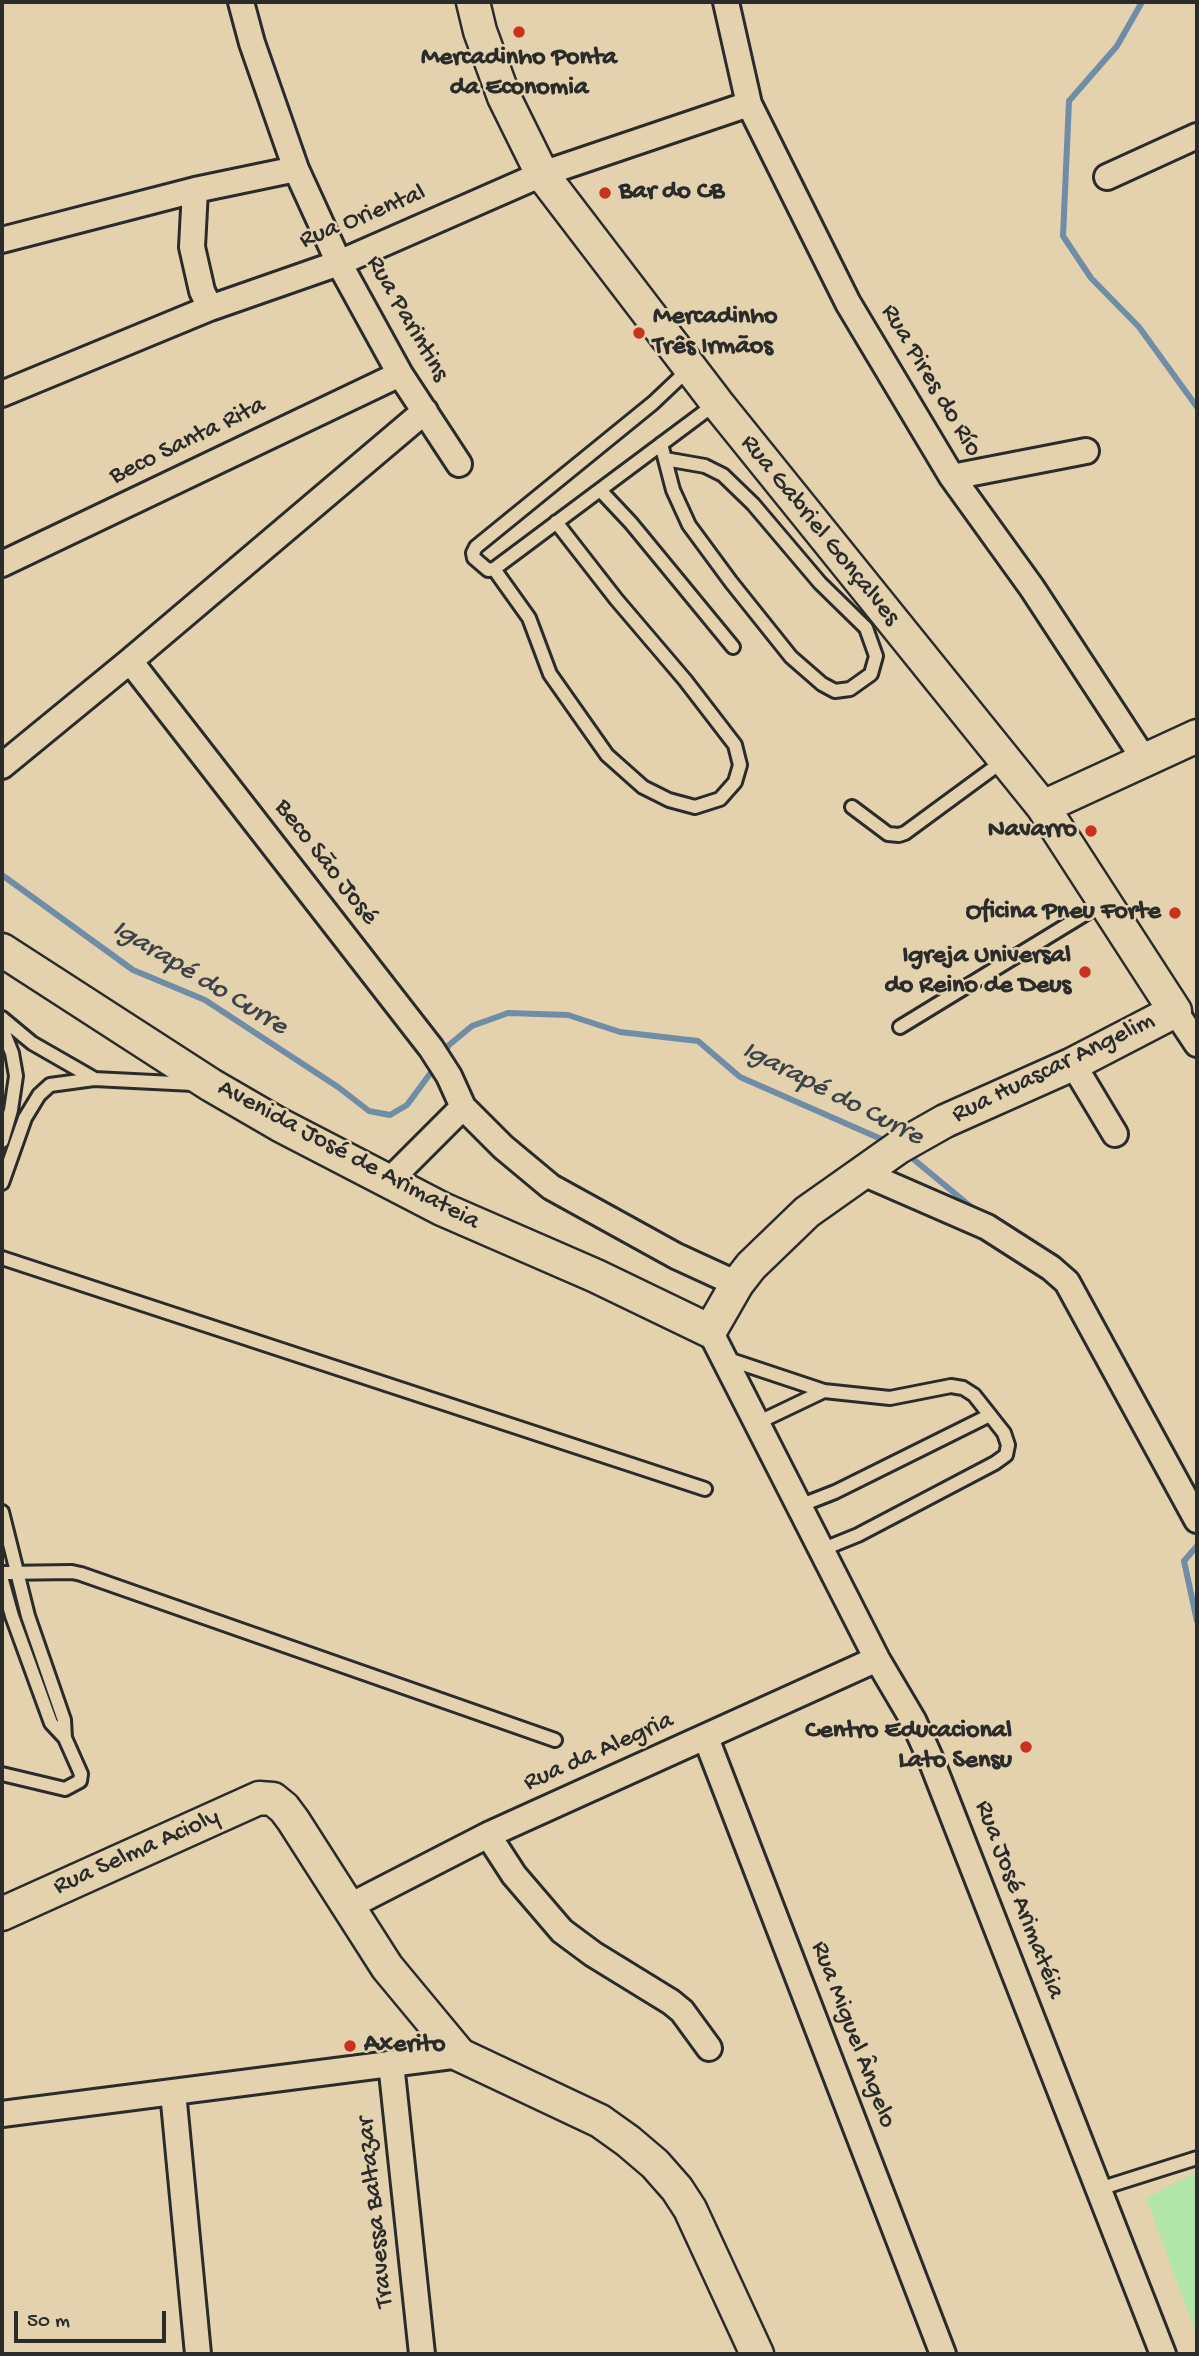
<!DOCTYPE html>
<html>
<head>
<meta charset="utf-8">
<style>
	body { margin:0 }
	#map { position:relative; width:1199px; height:2356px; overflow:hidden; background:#e4d2af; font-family:"Gochi Hand",sans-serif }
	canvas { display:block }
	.frame { position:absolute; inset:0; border:4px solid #2b2b2b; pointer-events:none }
	.scale { position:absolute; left:14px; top:2311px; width:152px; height:32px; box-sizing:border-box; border:4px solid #2b2b2b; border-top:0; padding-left:9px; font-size:21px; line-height:24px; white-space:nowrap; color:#2b2b2b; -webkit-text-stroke:5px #e4d2af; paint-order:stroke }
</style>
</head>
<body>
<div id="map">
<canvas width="1199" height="2356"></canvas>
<div class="frame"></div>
<div class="scale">50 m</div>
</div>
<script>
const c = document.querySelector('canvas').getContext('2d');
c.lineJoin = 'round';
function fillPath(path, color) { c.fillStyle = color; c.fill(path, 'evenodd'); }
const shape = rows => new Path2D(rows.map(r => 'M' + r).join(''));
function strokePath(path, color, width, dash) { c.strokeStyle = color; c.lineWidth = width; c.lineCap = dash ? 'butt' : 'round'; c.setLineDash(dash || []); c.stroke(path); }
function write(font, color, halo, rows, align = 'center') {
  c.font = font + ' "Gochi Hand",sans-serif'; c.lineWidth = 5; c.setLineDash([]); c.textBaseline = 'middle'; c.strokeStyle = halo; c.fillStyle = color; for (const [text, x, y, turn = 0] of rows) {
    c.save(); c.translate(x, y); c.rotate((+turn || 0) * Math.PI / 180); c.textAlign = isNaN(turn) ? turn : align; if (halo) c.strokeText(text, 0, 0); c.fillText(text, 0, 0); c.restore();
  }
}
const green = shape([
	[1197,2172,1197,2336,1146,2198]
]);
const stream = shape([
	[1142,2,1117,46,1069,101,1063,236,1091,278,1139,327,1197,407],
	[2,875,133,970,205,1000,338,1087,369,1111,390,1115,407,1105,435,1067],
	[443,1054,449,1045,472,1026,508,1013,568,1015,620,1032,698,1041,740,1077,888,1142],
	[906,1153,976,1211],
	[1197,1546,1184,1561,1197,1621]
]);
const service = shape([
	[690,368,653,403,476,547,473,553,474,558,488,570,494,569,715,404],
	[661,444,673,490,689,525,731,582,791,657,822,684,835,691,850,689,871,674,876,656,866,628,820,583,753,504,723,475,705,466,665,459],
	[600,490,631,523,733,647],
	[494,569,529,618,550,674,607,755,643,787,669,800,695,807,720,799,735,782,740,765,735,745,685,680,616,599,556,522],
	[852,807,888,834,899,835,905,833,1003,761],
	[2,1018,32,1043,93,1078],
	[900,1027,1103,903],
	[2,1028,12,1053,16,1076,11,1110,2,1141],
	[2,1183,25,1118,39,1095,50,1085,94,1079,193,1084],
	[2,1258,705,1489],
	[725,1358,824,1391],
	[757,1423,824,1391,890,1398,951,1386,963,1388,974,1395,1004,1433,1008,1445,1006,1455,995,1463,858,1535,821,1550],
	[799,1506,835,1492,990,1415],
	[2,1512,28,1616,64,1720,65,1738],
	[2,1573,72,1572,81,1574,555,1740],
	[2,1580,12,1616,51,1723,65,1738,81,1774,80,1781,65,1789,2,1774],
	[1099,2189,1197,2158]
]);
const minor = shape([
	[241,2,252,43,296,169,339,263,400,374,459,464],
	[726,2,749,104,848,303,952,477,1032,588,1144,759],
	[1107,177,1197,136],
	[195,190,296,169],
	[2,240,195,190,192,247,202,291,210,308],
	[2,394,210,308,339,263,542,174,749,104],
	[952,477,1086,451],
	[2,564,400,374],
	[130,661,431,1048,449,1076,463,1107,503,1147,551,1187,676,1256,737,1284],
	[2,766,130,661,425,411],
	[1175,1011,1197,1044],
	[1073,1064,1115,1134],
	[863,1173,987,1227,1051,1268,1067,1282,1197,1520],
	[389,1181,463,1107],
	[710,1331,877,1659,913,1720,931,1760,1163,2354],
	[706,1738,943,2354],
	[488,1835,514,1875,562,1931,593,1954,671,2002,682,2011,709,2048],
	[348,1907,488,1835,877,1659],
	[391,2063,422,2354],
	[173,2092,198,2354],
	[2,2114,460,2055]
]);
const tertiary = shape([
	[1043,807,1197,736],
	[2,950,211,1085,280,1125,442,1209,596,1276,710,1331,737,1284,751,1266,807,1212,899,1147,945,1121,1073,1064,1175,1011,1043,807,717,403,542,174,504,97,480,31,473,2],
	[2,1914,259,1798,273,1799,284,1808,293,1820,387,1967,460,2055,600,2121,628,2141,655,2164,677,2189,690,2209,757,2354]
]);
const markers = [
	[519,32,7,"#c8321e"],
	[605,193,7,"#c8321e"],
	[639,333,7,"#c8321e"],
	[1091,831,7,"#c8321e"],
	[1175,913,7,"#c8321e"],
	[1085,972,7,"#c8321e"],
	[1026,1747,7,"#c8321e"],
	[350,2046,7,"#c8321e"]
];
const poiNames = [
	["Mercadinho Ponta",519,59,"center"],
	["da Economia",519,89,"center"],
	["Bar do CB",619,193,"left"],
	["Mercadinho",653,318,"left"],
	["Três Irmãos",653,348,"left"],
	["Navarro",1077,831],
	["Oficina Pneu Forte",1161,913],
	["Igreja Universal",1071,957],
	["do Reino de Deus",1071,987],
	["Centro Educacional",1012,1732],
	["Lato Sensu",1012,1762],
	["Axerito",364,2046,"left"]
];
const streetNames = [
	["Rua Oriental",363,218,-22],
	["Rua Parintins",406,319,60],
	["Rua Pires do Río",930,381,59],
	["Beco Santa Rita",188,442,-26],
	["Rua Gabriel Gonçalves",819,531,51],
	["Beco São José",325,863,52],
	["Rua Huascar Angelim",1054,1069,-26],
	["Avenida José de Arimateia",348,1156,28],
	["Rua da Alegria",599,1753,-24],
	["Rua Selma Acioly",137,1853,-24],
	["Rua José Arimatéia",1018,1900,69],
	["Rua Miguel Ângelo",852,2035,69],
	["Travessa Baltazar",377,2212,-96]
];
const waterNames = [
	["Igarapé do Curre",199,979,31],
	["Igarapé do Curre",832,1095,27]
];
fillPath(green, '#b2e6a8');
strokePath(stream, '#708da7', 6);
strokePath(service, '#2b2b2b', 18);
strokePath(minor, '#2b2b2b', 30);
strokePath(tertiary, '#2b2b2b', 37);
strokePath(service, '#e4d2af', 12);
strokePath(minor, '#e4d2af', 24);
strokePath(tertiary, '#e4d2af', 32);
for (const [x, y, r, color] of markers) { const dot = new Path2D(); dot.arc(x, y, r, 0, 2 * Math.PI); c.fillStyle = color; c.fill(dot); strokePath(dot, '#e4d2af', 2.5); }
write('bold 26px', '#2b2b2b', '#e4d2af', poiNames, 'right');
write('26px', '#2b2b2b', '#e4d2af', streetNames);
write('italic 28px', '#3c434a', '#e4d2af', waterNames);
</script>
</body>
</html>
